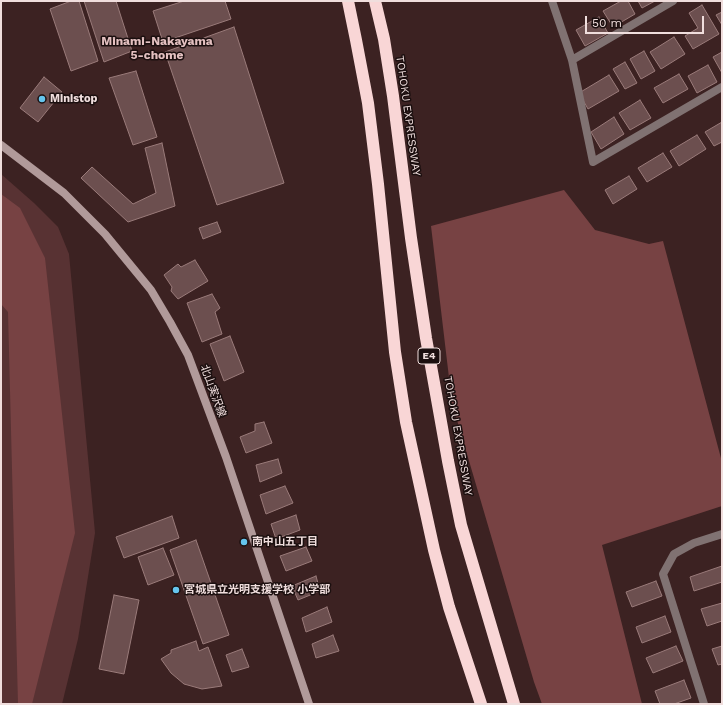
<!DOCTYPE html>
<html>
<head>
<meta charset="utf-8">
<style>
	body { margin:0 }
	#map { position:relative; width:723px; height:705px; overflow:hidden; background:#3c2222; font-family:"Work Sans",sans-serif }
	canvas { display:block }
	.frame { position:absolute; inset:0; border:2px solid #f0dedd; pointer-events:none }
	.scale { position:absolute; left:585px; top:16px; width:119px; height:18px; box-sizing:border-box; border:2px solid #f0dedd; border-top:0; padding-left:5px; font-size:12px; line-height:14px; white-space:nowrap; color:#f0dedd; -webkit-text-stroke:3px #1b0f0f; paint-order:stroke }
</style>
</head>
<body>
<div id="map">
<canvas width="723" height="705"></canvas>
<div class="frame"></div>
<div class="scale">50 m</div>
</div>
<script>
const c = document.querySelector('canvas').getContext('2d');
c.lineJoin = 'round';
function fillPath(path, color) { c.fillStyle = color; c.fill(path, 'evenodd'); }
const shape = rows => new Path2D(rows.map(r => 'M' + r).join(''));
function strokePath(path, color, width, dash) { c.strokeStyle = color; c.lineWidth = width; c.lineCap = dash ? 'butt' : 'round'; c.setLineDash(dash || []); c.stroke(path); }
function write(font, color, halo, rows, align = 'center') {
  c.font = font + ' "Work Sans","Noto Sans JP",sans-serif'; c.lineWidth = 3; c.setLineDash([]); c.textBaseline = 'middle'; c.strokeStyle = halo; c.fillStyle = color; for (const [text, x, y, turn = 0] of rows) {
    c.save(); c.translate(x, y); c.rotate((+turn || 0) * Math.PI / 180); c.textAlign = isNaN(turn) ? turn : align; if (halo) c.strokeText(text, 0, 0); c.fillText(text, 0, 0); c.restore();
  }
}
const green = shape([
	[1,174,34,203,58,227,69,254,95,533,78,639,62,704,1,704]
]);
const forest = shape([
	[564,190,595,230,649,244,663,241,722,462,722,506,602,545,642,704,542,704,534,682,452,403,431,226],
	[1,194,20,208,45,258,75,533,32,704,18,704,8,312,1,304]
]);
const building = shape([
	[71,1,79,1,98,61,71,71,50,9,71,1],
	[84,1,116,1,132,51,104,62,84,1],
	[184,1,225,1,231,19,163,42,153,11,184,1],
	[621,1,628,1,635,14,613,27,603,11,621,1],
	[638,1,655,1,642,8,638,1],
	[702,5,719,34,693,49,685,36,698,28,689,13,702,5],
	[722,12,722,25,716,15,722,12],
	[599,17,608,33,585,46,576,30,599,17],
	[234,27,284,183,217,205,165,52,234,27],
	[674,37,685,54,661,69,650,52,674,37],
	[644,51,655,71,641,79,630,59,644,51],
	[722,52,722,73,713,57,722,52],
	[625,62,637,83,625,89,613,69,625,62],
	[708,65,717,82,697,93,688,76,708,65],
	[136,71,157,137,133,145,109,78,136,71],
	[679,74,688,89,663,103,654,88,679,74],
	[609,75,619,91,588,109,579,93,609,75],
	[44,77,62,92,38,122,20,108,44,77],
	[640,100,651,118,630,130,619,113,640,100],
	[614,117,624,134,601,149,591,132,614,117],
	[722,122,722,142,714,146,705,132,722,122],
	[697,135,706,149,679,166,670,151,697,135],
	[162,143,175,206,128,222,81,178,92,167,133,204,156,193,145,148,162,143],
	[663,153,672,167,647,182,638,168,663,153],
	[629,176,637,189,613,204,605,190,629,176],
	[217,222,221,232,203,239,199,228,217,222],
	[195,260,208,281,178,299,171,291,172,287,164,275,178,264,181,267,195,260],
	[212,294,220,308,215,312,222,334,202,342,187,303,212,294],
	[230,336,244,372,224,381,210,344,230,336],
	[264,422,272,443,246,453,240,437,255,431,255,424,264,422],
	[278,459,282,473,260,482,256,465,278,459],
	[285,486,293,503,266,514,260,495,285,486],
	[296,515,300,530,276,539,271,524,296,515],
	[172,516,179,538,124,558,116,537,172,516],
	[196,540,229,635,203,644,170,550,196,540],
	[306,547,312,561,286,571,280,556,306,547],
	[163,548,174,575,148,585,138,557,163,548],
	[722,566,722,582,694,591,690,577,722,566],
	[316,576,320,591,298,600,292,586,316,576],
	[656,581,662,596,632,607,626,592,656,581],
	[114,595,139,600,124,674,99,669,114,595],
	[722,603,722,621,707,626,701,609,722,603],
	[327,607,332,622,306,632,302,618,327,607],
	[665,616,671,632,642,643,636,627,665,616],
	[333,635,339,651,316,658,312,644,333,635],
	[196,641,199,651,208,647,222,686,202,689,184,684,171,673,161,659,171,653,171,650,196,641],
	[676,646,683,661,653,673,646,658,676,646],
	[722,646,722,664,718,665,712,649,722,646],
	[242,649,249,667,232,672,226,655,242,649],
	[684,680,691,698,674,704,660,704,655,691,684,680]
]);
const street = shape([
	[552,1,572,60,593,162,722,87],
	[572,60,673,1],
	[704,704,663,574,674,554,694,543,722,534]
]);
const secondary = shape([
	[1,145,64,193,105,234,151,290,170,322,188,355,226,457,309,704]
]);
const highway = shape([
	[348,1,356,40,368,103,378,184,395,352,406,422,434,550,449,607,481,704],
	[375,1,384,39,393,96,411,238,426,338,448,461,461,525,514,704]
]);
const markers = [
	[42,99,4,"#65c5ee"],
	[244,542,4,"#65c5ee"],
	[176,590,4,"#65c5ee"]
];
const shields = [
	[429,356,22]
];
const shieldNames = [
	["E4",429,356]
];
const poiNames = [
	["Ministop",50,99],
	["南中山五丁目",252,542],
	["宮城県立光明支援学校 小学部",184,590]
];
const streetNames = [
	["TOHOKU EXPRESSWAY",408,116,82],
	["北山実沢線",213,391,70],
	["TOHOKU EXPRESSWAY",458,436,80]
];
const neighbourhoodNames = [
	["Minami-Nakayama",157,41],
	["5-chome",157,55]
];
fillPath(green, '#583233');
fillPath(forest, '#774243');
fillPath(building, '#6c4f4f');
strokePath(building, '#9a7b7a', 1);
strokePath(street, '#807272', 8);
strokePath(secondary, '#b19a9a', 8);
strokePath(highway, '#f9d6d6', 12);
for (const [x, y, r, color] of markers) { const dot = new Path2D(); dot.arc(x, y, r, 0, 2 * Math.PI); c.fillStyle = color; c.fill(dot); strokePath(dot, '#1b0f0f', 1.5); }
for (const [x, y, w] of shields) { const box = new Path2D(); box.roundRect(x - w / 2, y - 8, w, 16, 3); c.fillStyle = '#1b0f0f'; c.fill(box); strokePath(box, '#f0dedd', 1); }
write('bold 10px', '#f0dedd', null, shieldNames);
write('bold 11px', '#f0dedd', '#1b0f0f', poiNames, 'left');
write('11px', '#f0dedd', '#1b0f0f', streetNames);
write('bold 12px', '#e4c1c1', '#1b0f0f', neighbourhoodNames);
</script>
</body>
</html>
